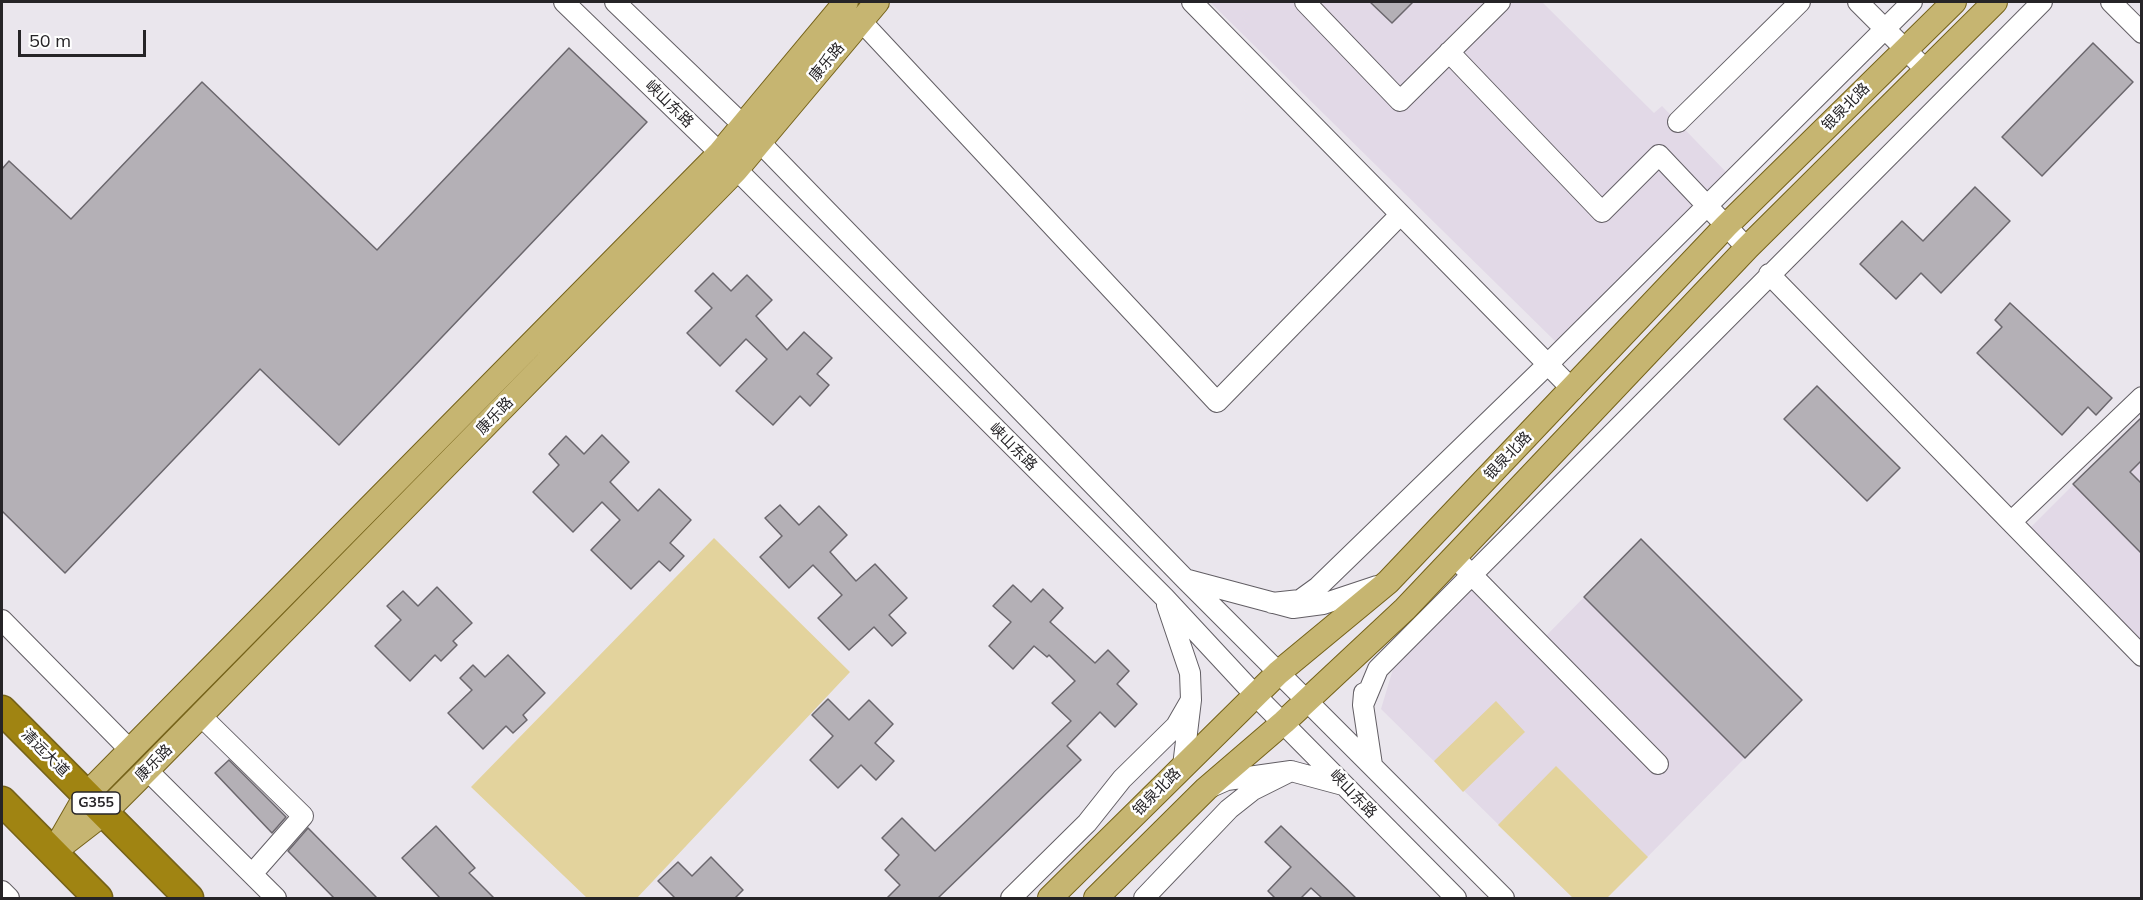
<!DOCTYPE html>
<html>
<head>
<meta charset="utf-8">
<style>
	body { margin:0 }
	#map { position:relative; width:2143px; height:900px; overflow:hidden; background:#eae6ed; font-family:Mulish,sans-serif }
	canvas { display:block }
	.frame { position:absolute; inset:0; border:3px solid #262427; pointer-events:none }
	.scale { position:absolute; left:18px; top:30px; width:128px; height:27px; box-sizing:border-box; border:3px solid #262427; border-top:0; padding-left:8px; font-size:18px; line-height:21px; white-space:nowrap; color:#262427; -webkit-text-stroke:4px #fff; paint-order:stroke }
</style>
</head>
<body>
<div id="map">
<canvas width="2143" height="900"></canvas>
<div class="frame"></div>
<div class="scale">50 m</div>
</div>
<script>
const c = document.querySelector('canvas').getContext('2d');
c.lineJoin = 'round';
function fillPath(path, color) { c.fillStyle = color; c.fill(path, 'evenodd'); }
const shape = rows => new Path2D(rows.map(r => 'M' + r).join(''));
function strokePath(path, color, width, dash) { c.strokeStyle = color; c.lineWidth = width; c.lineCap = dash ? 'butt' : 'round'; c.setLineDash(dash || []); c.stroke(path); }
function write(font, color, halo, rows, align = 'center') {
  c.font = font + ' Mulish,"Noto Sans SC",sans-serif'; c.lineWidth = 5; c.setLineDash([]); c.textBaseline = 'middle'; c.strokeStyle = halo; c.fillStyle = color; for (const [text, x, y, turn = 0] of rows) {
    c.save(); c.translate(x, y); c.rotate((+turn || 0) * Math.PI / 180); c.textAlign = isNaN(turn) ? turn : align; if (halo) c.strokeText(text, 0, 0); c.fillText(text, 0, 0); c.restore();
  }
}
const built = shape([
	[1210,2,1542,2,1654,113,1662,106,1728,174,1559,345],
	[2141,417,2141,661,2021,537],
	[1641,539,1802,700,1607,898,1573,898,1381,709,1393,669,1482,579,1543,639]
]);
const green = shape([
	[714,538,850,672,637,898,587,898,471,787],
	[1496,701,1525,732,1463,792,1434,761],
	[1556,766,1648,857,1607,898,1573,898,1498,825]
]);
const building = shape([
	[1370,2,1413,2,1392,23,1370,2],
	[2093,43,2133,82,2042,176,2002,137,2093,43],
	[569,48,647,122,339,445,260,369,65,573,2,511,2,169,9,161,71,219,202,82,377,250,569,48],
	[1975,187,2010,221,1941,293,1921,273,1896,299,1860,264,1902,221,1923,241,1975,187],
	[713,273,731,291,747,275,772,300,756,316,787,350,804,332,832,358,817,374,829,385,810,406,800,396,773,425,736,391,767,359,746,339,720,366,687,333,712,308,695,291,713,273],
	[2010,303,2112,398,2096,415,2088,407,2062,435,1977,353,2002,327,1995,320,2010,303],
	[1817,386,1900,468,1867,501,1784,419,1817,386],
	[2142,417,2142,460,2130,472,2142,484,2142,554,2073,484,2142,417],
	[602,435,629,462,610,482,638,511,659,489,691,520,670,543,684,556,670,571,659,561,631,589,591,550,620,520,602,502,573,532,533,492,559,465,549,454,566,436,584,454,602,435],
	[780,505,799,525,819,506,847,535,830,552,856,581,875,564,907,598,889,615,906,633,892,646,874,627,849,650,818,618,842,595,813,565,789,588,760,557,782,536,765,518,780,505],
	[1641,539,1802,700,1745,758,1584,597,1641,539],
	[1013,585,1031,602,1043,589,1063,608,1050,622,1095,663,1108,650,1129,671,1117,684,1137,704,1115,727,1100,712,1067,746,1081,760,938,898,887,898,900,885,885,870,899,855,882,838,902,818,935,851,1071,721,1052,703,1075,681,1049,655,1047,657,1034,646,1013,669,989,646,1011,622,993,606,1013,585],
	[437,587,472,623,453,641,457,645,441,661,435,655,410,681,375,646,401,620,387,606,403,591,418,606,437,587],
	[508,655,545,693,523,715,527,720,513,733,506,726,483,749,448,713,472,690,460,678,473,665,485,677,508,655],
	[828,699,849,720,869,700,893,724,875,743,894,761,876,780,861,765,838,788,810,760,833,736,812,715,828,699],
	[229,760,286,817,272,833,215,773,229,760],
	[436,826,475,868,469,873,494,898,440,898,402,858,436,826],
	[1281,826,1356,898,1322,898,1311,888,1301,898,1275,898,1268,891,1291,867,1265,842,1281,826],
	[308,828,377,898,334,898,288,851,308,828],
	[711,857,743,890,735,898,675,898,658,881,678,862,692,876,711,857]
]);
const minor = shape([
	[564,2,720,153,1164,597,1255,695,1456,898],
	[615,2,743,125,1186,580,1504,898],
	[1192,2,1573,390],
	[1305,2,1400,101,1500,2],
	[1858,2,1926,70],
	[2111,2,2142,33],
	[861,21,1217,402,1400,215],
	[1449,52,1602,212,1659,155,1747,248],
	[1678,122,1800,2],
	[1769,274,2011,522,2142,397],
	[2011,522,2142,656],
	[1462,565,1658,764],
	[1188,580,1293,608,1323,604,1377,586],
	[1272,603,1300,600,1318,587,1547,365,1912,2],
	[1167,605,1190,673,1191,700,1183,766],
	[2,620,130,750],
	[1364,693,1363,705,1372,765],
	[1363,705,1378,669,2042,2],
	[201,716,303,816,252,874],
	[147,770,276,898],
	[1211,787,1227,780,1291,771,1343,785],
	[2,891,9,898],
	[1011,898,1087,823,1122,779,1176,726,1191,700],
	[1144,898,1229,809,1253,790,1291,771]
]);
const major = shape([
	[60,841,87,794,720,153,846,2],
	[52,853,105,812,147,770,736,170,877,2],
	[1050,898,1278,673,1388,582,1726,226,1954,2],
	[1096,898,1206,789,1284,722,1405,609,1747,248,1995,2]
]);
const highway = shape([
	[2,710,189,898],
	[2,801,98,898]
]);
const shields = [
	[96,803,48]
];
const shieldNames = [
	["G355",96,803]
];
const streetNames = [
	["康乐路",827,62,-50],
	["峡山东路",669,104,44],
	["银泉北路",1846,107,-45],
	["康乐路",495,416,-46],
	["峡山东路",1013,447,45],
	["银泉北路",1508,456,-46],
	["清远大道",45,753,45],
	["康乐路",154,763,-45],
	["银泉北路",1157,792,-45],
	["峡山东路",1353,794,46]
];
fillPath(built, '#e2d9e7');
fillPath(green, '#e3d39d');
fillPath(building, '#b4b0b6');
strokePath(building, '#6b676d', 1.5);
strokePath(minor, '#625e64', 22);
strokePath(major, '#756219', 26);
strokePath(highway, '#756219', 31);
strokePath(minor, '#fff', 20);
strokePath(major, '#c6b571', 24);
strokePath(highway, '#a08412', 28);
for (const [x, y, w] of shields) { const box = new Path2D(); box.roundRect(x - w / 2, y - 11, w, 22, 4.5); c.fillStyle = '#fff'; c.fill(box); strokePath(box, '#262427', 1.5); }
write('bold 14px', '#262427', null, shieldNames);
write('15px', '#262427', '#fff', streetNames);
</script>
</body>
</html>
